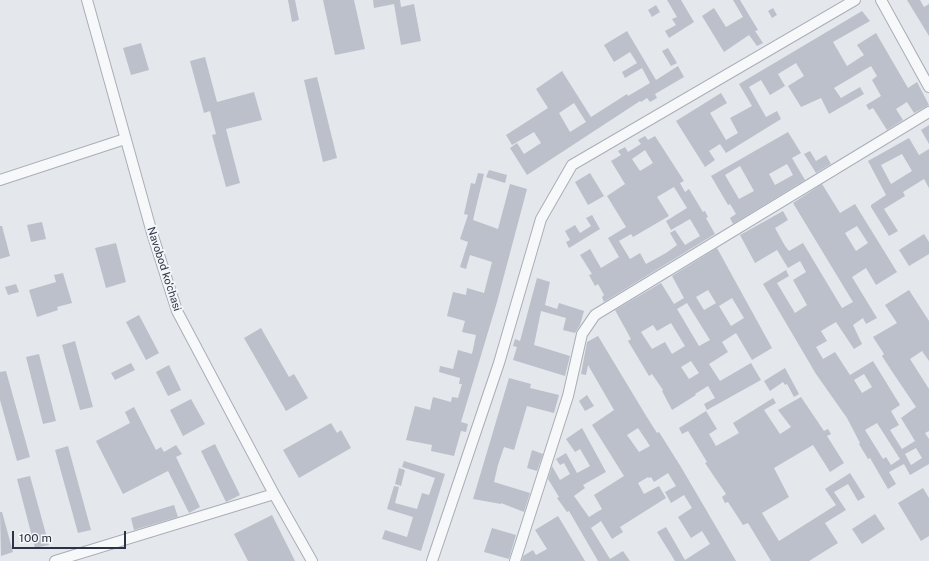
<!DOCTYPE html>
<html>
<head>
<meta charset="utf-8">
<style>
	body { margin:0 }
	#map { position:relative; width:929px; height:561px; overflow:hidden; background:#e4e7ec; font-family:"Public Sans",sans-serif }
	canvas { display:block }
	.scale { position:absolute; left:12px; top:531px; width:114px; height:18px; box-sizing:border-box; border:2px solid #2b3445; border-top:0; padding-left:5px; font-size:12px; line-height:14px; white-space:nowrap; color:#2b3445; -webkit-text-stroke:3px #f4f6f9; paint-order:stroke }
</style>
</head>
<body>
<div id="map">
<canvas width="929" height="561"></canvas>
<div class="scale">100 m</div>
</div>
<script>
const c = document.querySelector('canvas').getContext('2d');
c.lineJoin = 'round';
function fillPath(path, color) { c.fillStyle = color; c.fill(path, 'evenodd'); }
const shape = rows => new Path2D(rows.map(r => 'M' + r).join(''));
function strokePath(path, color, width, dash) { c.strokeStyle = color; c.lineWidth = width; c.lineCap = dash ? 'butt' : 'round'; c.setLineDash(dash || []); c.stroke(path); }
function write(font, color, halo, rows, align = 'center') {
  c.font = font + ' "Public Sans",sans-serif'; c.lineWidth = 4; c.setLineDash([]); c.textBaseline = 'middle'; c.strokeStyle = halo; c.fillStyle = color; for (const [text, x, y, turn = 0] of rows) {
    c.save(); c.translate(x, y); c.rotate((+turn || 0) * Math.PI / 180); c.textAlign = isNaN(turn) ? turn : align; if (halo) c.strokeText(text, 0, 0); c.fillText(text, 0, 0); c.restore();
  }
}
const building = shape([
	[288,0,295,0,299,20,292,22],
	[323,0,354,0,365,49,335,55],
	[373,0,400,0,401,7,414,4,421,41,401,45,394,4,374,8],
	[667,0,681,0,694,22,669,38,665,31,676,25,672,19,677,17],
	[733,0,740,0,758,30,755,31,763,43,757,46,749,35,724,52,702,16,714,8,726,27,743,17],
	[907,0,920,0,924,7,929,4,929,36],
	[656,5,660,12,652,17,648,10],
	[773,8,777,15,772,18,768,11],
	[862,11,870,21,833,42,847,66,864,55,857,45,876,33,908,88,917,82,929,105,914,113,907,102,896,109,903,120,887,130,873,108,869,110,866,105,881,96,872,80,877,76,871,66,834,88,841,98,860,87,864,94,829,114,821,98,801,107,788,86,804,76,796,63,778,74,785,86,770,95,761,80,749,87,766,117,777,111,781,119,726,153,720,144,709,151,715,160,705,167,676,121,721,93,727,103,710,113,726,140,738,133,730,118,752,106,739,84],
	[627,31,656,80,678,66,684,77,655,94,657,98,650,102,647,98,641,102,640,101,527,175,510,148,517,143,524,154,541,143,534,132,512,145,506,135,548,108,536,89,562,71,591,117,627,94,628,96,650,83,642,68,625,78,622,72,637,63,630,52,614,62,604,45],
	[574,103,586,122,570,132,559,113],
	[141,43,149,70,131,75,123,48],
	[668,48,677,63,671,66,662,51],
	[205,57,217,102,254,92,262,120,226,129,240,183,226,187,212,135,216,134,210,111,204,113,190,61],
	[317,77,337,158,323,162,304,80],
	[929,125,929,144,921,130],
	[788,132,801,153,792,158,805,180,733,224,730,218,736,214,730,204,728,205,711,176],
	[787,164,793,175,775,185,769,174],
	[740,166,754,191,739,199,725,175],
	[645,136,648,140,655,136,684,181,680,183,685,192,689,189,703,212,705,211,708,217,706,218,715,234,604,302,602,297,604,295,598,284,595,286,589,275,592,274,580,255,590,249,601,268,619,257,608,238,626,227,607,196,625,184,611,161,621,155,618,151,625,147,628,152,641,144,638,140],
	[645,150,653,163,640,171,632,159],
	[674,187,687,208,666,221,671,230,690,219,700,236,685,245,675,230,670,233,677,245,666,253,646,264,640,253,630,259,619,241,631,234,633,237,669,216,657,197],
	[909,138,919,155,929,149,929,188,924,179,903,192,905,196,884,209,898,231,889,236,871,207,871,205,886,195,868,161],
	[902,154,912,171,891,184,881,165],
	[810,151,816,161,826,155,831,164,816,173,804,154],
	[489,170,507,175,505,183,486,177],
	[478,173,484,174,473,220,498,229,510,184,527,189,497,302,461,422,468,424,466,432,461,431,454,456,431,451,432,445,406,440,415,406,430,410,433,397,451,402,452,397,458,398,462,384,459,384,460,378,439,372,440,366,453,369,458,350,472,354,476,335,462,332,465,321,447,316,453,292,466,295,467,288,484,293,492,262,470,255,466,269,460,267,468,242,460,239,468,215,464,214,471,183,475,184],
	[590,173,604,196,588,205,575,182],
	[822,184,840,213,855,204,897,272,876,285,866,268,852,277,877,318,866,324,863,318,853,325,862,344,854,349,836,322,821,331,827,341,816,347,823,359,835,352,850,375,873,361,900,405,891,411,899,425,890,430,902,449,915,441,901,418,916,407,893,373,882,356,884,354,873,337,897,323,885,305,909,290,929,321,929,361,922,351,910,359,929,389,929,431,925,433,929,439,929,464,910,475,904,464,889,472,896,484,888,489,870,458,868,459,859,444,860,443,847,418,816,374,763,284,786,270,789,276,777,283,795,313,807,305,793,280,806,272,800,261,788,268,777,250,755,263,740,235,783,211,788,220,775,228,785,246,789,251,803,243,842,308,853,302,793,203],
	[857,226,868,243,856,251,845,233],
	[864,374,872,387,862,393,854,380],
	[877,423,900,459,891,465,886,457,883,459,865,430],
	[916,448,922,458,911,465,905,454],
	[592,215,600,229,569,248,566,242,570,240,565,231,575,225,580,233,591,226,586,218],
	[42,222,46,239,31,242,27,225],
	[0,226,2,226,10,256,0,259],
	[924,234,929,242,929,254,909,266,899,250],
	[116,243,126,282,106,288,95,248],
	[717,248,772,348,752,360,736,333,722,342,728,352,709,364,720,381,751,363,761,380,707,410,704,404,715,398,708,386,695,394,696,395,672,410,662,391,663,390,652,374,649,376,628,341,631,339,615,310,661,283,674,304,684,298,672,276],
	[708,290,716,303,704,310,696,297],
	[732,298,744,318,731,326,719,306],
	[687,303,710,340,699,346,677,309],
	[671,323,685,346,672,354,665,342,652,349,641,332,653,325,657,331],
	[691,361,699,373,689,379,681,367],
	[63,273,72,303,57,307,58,310,37,317,29,290,56,282,54,275],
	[537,278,550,282,545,305,557,309,559,303,584,311,580,325,575,333,563,330,566,318,541,311,534,345,570,356,565,376,513,360,517,347,513,346,515,339,520,341],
	[16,284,19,292,8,295,5,287],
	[139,315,159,353,146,360,126,322],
	[261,328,289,377,294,374,308,398,286,411,244,338],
	[598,336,645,414,657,433,659,432,681,467,736,561,675,561,657,532,666,527,685,560,710,544,702,531,691,538,678,517,692,508,684,495,671,503,665,492,676,486,668,473,654,482,651,477,649,478,648,477,638,483,644,494,659,486,666,498,620,527,623,532,612,539,601,521,591,528,610,559,623,551,630,561,598,561,569,511,567,512,557,498,559,497,548,479,552,466,560,480,570,474,564,463,560,465,556,459,566,453,577,473,590,466,580,449,575,452,566,439,582,428,606,472,583,485,585,488,574,496,589,517,602,509,594,495,624,476,592,425,614,410,588,365,586,375,581,374,587,342],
	[638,428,650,446,639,452,627,435],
	[75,341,93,407,80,410,62,345],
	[39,354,56,421,43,424,26,357],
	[131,363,135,370,115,380,111,373],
	[169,365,181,390,168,396,156,372],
	[785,368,799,394,794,397,787,384,785,385,783,382,770,391,764,381],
	[6,371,30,457,17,461,0,400,0,372],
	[509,378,531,384,530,388,559,395,554,413,527,406,514,450,504,447,498,465,494,482,530,493,524,512,501,503,501,504,473,499],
	[587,395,594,406,585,411,579,401],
	[801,397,824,431,828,429,831,434,827,436,844,463,830,472,813,445,774,468,789,497,762,513,779,541,836,505,825,489,850,473,865,497,858,501,848,484,834,492,846,510,825,523,838,543,809,561,771,561,748,523,743,525,728,502,725,503,722,497,726,494,705,463,707,462,688,431,682,434,679,428,706,411,717,429,709,434,716,446,739,433,733,423,773,398,776,403,764,410,780,434,791,427,778,410],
	[191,399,205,424,183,436,170,410],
	[134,407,156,450,161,447,164,452,176,445,182,454,176,457,200,507,189,513,168,471,123,494,96,441,130,423,125,412],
	[331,423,337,433,341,430,351,448,299,478,283,450],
	[215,444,240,495,226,502,201,451],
	[68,446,91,530,78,533,55,450],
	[532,450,543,454,537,471,527,468],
	[404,461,445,474,421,551,382,539,385,530,407,537,413,517,387,509,394,486,399,487,395,503,417,509,422,493,429,495,435,478,402,467],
	[399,468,405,470,401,486,395,484],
	[30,476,49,545,35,548,17,479],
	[923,488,929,498,929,536,921,541,898,503],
	[174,505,178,517,134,530,131,518],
	[0,512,2,512,13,552,1,556],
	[875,514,885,529,862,544,852,529],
	[272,515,295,561,248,561,234,534],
	[558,516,585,561,522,561,523,556,533,550,536,555,547,549,535,530],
	[492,528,516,535,509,559,484,552]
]);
const minor = shape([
	[87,0,152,233,177,311,274,494,312,561],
	[881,0,929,87],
	[0,180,125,139],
	[55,561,274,494],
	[432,561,499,363,541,219,572,165,855,0],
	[515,561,568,396,582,334,595,315,929,112]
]);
const streetNames = [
	["Navobod ko'chasi",164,269,72]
];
fillPath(building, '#bbc0ca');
strokePath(minor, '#a9aeb7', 12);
strokePath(minor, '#f7f8fa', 10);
write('11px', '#2b3445', '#f4f6f9', streetNames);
</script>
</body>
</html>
